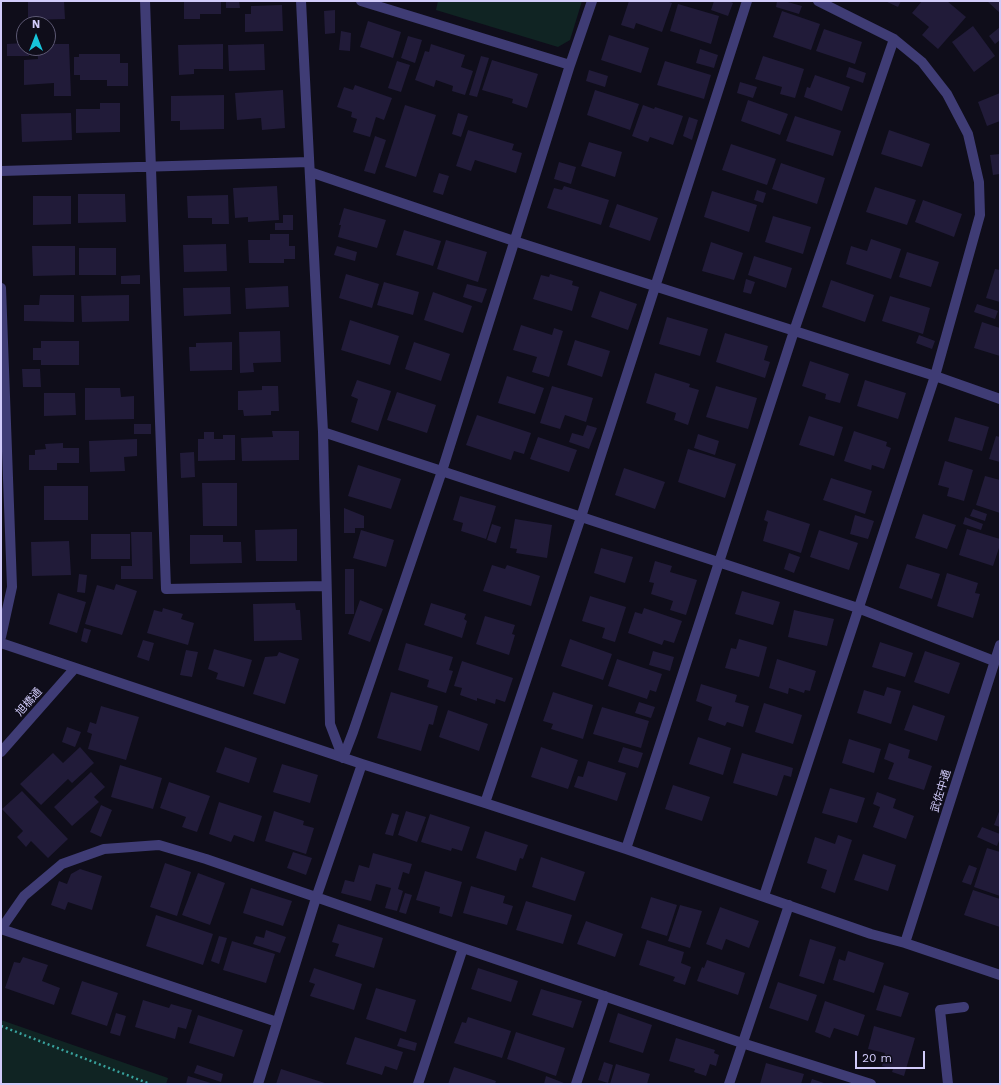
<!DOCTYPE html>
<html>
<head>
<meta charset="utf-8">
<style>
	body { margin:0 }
	#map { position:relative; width:1001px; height:1085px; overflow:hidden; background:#0f0d1a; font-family:"Work Sans",sans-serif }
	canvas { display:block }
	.frame { position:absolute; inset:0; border:2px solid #d1cbfa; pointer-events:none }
	.north { position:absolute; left:16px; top:16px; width:40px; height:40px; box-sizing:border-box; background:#0f0d1a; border:1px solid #5d5974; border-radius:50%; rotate:0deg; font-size:11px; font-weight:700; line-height:16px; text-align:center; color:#d1cbfa }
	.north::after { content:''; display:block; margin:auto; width:14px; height:18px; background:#17c4da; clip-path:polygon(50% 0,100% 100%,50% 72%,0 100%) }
	.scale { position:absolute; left:855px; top:1051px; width:70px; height:18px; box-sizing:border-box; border:2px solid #d1cbfa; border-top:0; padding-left:5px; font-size:12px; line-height:14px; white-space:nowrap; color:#d1cbfa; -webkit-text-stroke:3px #0f0d1a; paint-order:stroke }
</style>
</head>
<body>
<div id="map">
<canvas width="1001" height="1085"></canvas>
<div class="frame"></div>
<div class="north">N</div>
<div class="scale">20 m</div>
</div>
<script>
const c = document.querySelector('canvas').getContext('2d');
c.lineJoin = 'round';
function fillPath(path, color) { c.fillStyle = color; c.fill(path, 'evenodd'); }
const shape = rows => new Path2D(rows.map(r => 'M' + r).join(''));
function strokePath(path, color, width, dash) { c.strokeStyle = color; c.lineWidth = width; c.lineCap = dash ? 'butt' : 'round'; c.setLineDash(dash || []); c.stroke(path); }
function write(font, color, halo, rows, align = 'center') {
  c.font = font + ' "Work Sans","Noto Sans JP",sans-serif'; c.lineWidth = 4; c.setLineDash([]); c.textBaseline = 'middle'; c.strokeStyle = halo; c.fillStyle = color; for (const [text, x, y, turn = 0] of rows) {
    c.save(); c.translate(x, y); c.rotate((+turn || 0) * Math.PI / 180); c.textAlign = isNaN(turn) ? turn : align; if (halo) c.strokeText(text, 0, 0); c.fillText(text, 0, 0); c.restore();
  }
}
const green = shape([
	[438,1,582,1,570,40,558,47,436,10],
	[1,1020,168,1078,166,1084,1,1084]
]);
const building = shape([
	[28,1,64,1,65,19,28,20],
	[184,1,221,1,221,14,200,14,200,19,184,19],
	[226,1,239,1,240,8,226,8],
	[629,1,666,1,672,3,662,32,636,23,634,29,621,25],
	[714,1,729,1,733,3,728,16,711,10],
	[777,1,784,1,802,6,799,14,776,7],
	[885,1,901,1,898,7],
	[922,1,947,1,966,17,938,49,922,35,929,27,912,13],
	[987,1,1000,1,1000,13],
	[678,4,719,16,711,44,670,31],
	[282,5,283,31,245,32,245,14,251,14,251,6],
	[335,10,335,33,325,34,324,11],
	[782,11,820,24,811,50,773,37],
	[368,21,401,32,393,58,360,47],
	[973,26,995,56,974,72,952,42],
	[1000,27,1000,40,995,44,989,36],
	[824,29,862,42,855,64,816,51],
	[341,31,351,33,350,51,339,50],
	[609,35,649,48,641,73,601,60],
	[408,36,422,40,415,63,401,58],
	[24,43,24,48,29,48,29,56,7,56,7,44],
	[48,44,69,44,71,96,54,96,54,83,24,85,24,60,38,59,37,48,48,48],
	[223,44,223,69,194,69,194,74,179,75,178,45],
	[264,44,265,70,229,71,228,45],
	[431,44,465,55,461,67,473,71,465,95,452,91,453,86,436,80,434,87,415,80,425,51,429,52],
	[700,49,718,55,714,68,696,63],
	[79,54,120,54,120,63,128,63,128,86,107,86,107,80,80,80,80,75,74,75,74,57,79,57],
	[481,56,489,58,477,97,469,95],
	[763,56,804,69,795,98,780,94,782,87,755,79],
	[492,60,538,74,527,108,512,103,513,99,482,90],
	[397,61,410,65,401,92,388,88],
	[665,61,711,75,704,99,657,85],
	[849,67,866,73,863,83,846,77],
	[589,70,608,76,605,87,586,81],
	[815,75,850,87,842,111,804,97,807,87,810,88],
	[740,82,757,87,753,98,737,93],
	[355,85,392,98,384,120,376,117,370,137,353,132,357,119,351,117,352,112,337,107,344,87,353,90],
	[283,90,285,128,262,130,261,118,237,120,235,93],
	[595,90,639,104,630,130,587,115],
	[1000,93,1000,121,987,126,978,102],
	[224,95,224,129,180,130,180,121,171,121,171,96],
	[748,100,788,114,780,135,741,121],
	[100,103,120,103,120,132,76,133,76,109,100,109],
	[405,105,436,115,416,177,385,167],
	[643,105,654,109,655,107,683,116,673,145,650,137,648,142,632,136],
	[71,113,72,140,22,142,21,114],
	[458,113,468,116,461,137,452,134],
	[795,116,841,131,833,156,786,141],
	[689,117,698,120,692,140,683,136],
	[468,130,514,144,512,150,522,153,516,173,475,160,471,171,456,166],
	[889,130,930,144,922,167,881,154],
	[375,136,386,140,375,174,364,171],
	[589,142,622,152,615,177,581,166],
	[731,144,776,159,767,185,722,170],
	[1000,154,1000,174,993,175,990,155],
	[559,162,576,167,571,184,554,179],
	[781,163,825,178,817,204,772,189],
	[439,173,449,176,443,195,433,192],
	[277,186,279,220,248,222,248,217,235,218,233,188],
	[564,186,609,200,601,225,547,208,554,188,562,190],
	[875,187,916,200,907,225,866,212],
	[757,190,766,193,763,203,754,200],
	[712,191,757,205,749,232,704,217],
	[78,194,125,194,126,222,78,223],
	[228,195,229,224,212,224,212,218,188,218,187,196],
	[33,196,71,196,71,224,33,225],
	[923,200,962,214,954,237,915,222],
	[617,204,658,218,650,241,609,227],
	[344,208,386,220,377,248,338,237,341,225,339,225],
	[283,215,293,215,293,230,275,230,275,223,283,223],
	[773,216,811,227,803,254,765,242],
	[404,230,441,241,433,266,396,255],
	[270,234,289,234,289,246,295,246,295,259,284,259,284,263,249,263,248,240,270,240],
	[871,239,901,249,891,279,846,264,851,246,867,251],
	[446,240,487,252,478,282,437,269],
	[711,242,743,253,734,280,702,271],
	[226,244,227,271,184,272,183,245],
	[32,246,75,246,75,275,33,276],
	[337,246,357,252,355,261,334,255],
	[79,248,116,248,116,275,79,275],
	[907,252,939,262,931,287,899,277],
	[754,256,792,268,786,288,748,275],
	[995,269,1000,270,1000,302,986,298],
	[346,274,379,284,372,308,339,298],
	[550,274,573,281,572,285,579,287,572,311,533,299,541,275,549,277],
	[140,275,140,284,121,284,121,276],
	[746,279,755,282,751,294,743,292],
	[831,280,874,295,865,322,822,307],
	[384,282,419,292,413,315,377,305],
	[467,284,487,289,482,303,463,297],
	[288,286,289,307,246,309,245,288],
	[230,287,231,314,184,316,183,288],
	[600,291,637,304,628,330,591,317],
	[433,292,472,306,463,333,424,320],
	[40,295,74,295,74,322,24,321,24,305,39,305],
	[129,295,129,321,82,322,81,296],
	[890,296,930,308,923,334,882,321],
	[977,304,998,311,995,319,974,312],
	[667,317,708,329,700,356,659,344],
	[350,320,399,336,390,365,341,350],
	[982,322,1000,328,1000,356,974,348],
	[521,325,552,335,554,328,563,331,549,377,532,372,537,357,513,350],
	[280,331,281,362,253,363,254,372,240,373,239,332],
	[725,333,768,346,764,360,770,362,765,378,716,362],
	[919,335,935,341,932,349,916,343],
	[575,340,610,351,602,377,567,365],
	[41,341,79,341,79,365,41,365,41,360,33,360,33,348,41,348],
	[232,342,232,370,190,371,189,347,196,347,196,343],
	[414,342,450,354,441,381,405,369],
	[810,361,849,374,840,403,825,399,826,394,802,386],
	[22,369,40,369,41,387,23,387],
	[655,373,690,384,689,387,699,390,688,425,674,420,676,413,646,403],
	[507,376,544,388,535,414,498,403],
	[357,380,391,391,378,431,351,422,358,399,351,396],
	[865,380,906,393,898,419,857,406],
	[262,386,278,386,279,411,271,411,271,415,244,416,243,410,238,410,238,391,262,390],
	[552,386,593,398,586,422,565,415,560,429,540,423],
	[716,386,757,398,748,429,706,417],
	[85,388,120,388,121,397,134,396,134,419,85,420],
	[397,392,436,405,427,433,387,420],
	[44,393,75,393,76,415,44,416],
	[477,415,531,433,524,454,514,451,511,460,466,445],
	[809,416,843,427,834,456,799,445],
	[955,417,989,427,982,451,948,441],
	[134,424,151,424,151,434,134,434],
	[587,425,597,428,589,449,569,442,572,433,583,436],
	[272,431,299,431,299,460,242,461,241,438,273,437],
	[854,431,887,442,886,446,891,448,884,469,872,465,871,470,844,461],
	[204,432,214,432,214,439,223,439,223,435,235,435,235,460,198,461,198,439,204,439],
	[698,434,719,441,715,455,694,448],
	[996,436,1000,437,1000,462,989,459],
	[538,437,577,450,569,472,530,459],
	[137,439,137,456,124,457,125,471,90,472,89,441],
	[63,443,63,448,79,448,79,463,57,463,57,470,29,470,29,455,35,455,35,450,46,449,45,444],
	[688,449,736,464,725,498,678,482],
	[194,452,195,477,181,478,180,453],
	[945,461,973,470,964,501,947,496,949,488,938,485],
	[358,465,401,479,391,509,348,496],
	[624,468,665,482,655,509,615,495],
	[985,476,1000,480,1000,513,976,505],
	[831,478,872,491,865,514,823,500],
	[202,483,237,483,237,526,203,526],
	[44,486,88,486,88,520,44,520],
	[460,496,496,506,486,539,461,531,463,523,453,520],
	[344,508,364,516,364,528,355,528,355,533,344,533],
	[973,509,987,514,985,521,970,516],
	[767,510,810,524,801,553,763,541,768,522,764,520],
	[923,514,956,525,947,549,915,538],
	[855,515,874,521,868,539,850,534],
	[965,517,983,524,981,530,963,524],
	[515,519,552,525,547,558,516,553,517,549,510,548],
	[492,524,501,527,496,543,487,540],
	[297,529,297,561,256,561,255,530],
	[967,529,1000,539,1000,545,993,566,959,555],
	[361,530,394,540,386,567,353,558],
	[819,530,858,543,849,570,810,557],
	[131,532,152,532,153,579,121,579,121,566,132,566],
	[91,534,130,534,130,559,91,559],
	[190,535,223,535,223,542,241,542,242,563,190,564],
	[69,541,71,575,32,576,31,542],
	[601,548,633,557,625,583,594,573],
	[789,553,800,557,794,573,784,569],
	[655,561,672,566,670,572,697,580,686,615,670,610,673,601,651,594,654,583,649,582],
	[907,564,940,574,932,599,899,588],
	[492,565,505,569,507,565,540,576,531,606,483,591],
	[345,569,354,569,354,614,345,614],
	[947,573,978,583,975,593,980,594,973,618,937,606],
	[79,574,87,575,85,593,77,592],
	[116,584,137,591,122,635,85,624,97,585,114,590],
	[742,591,780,602,773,625,735,614],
	[58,593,86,602,77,633,49,624],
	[590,596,626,607,615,642,602,638,605,628,582,621],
	[360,600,383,609,370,642,348,634],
	[295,603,296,610,300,610,302,640,254,641,253,604],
	[431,603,466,614,464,619,467,621,462,638,424,625],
	[163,608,183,614,181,619,194,623,188,645,147,633,154,610,162,612],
	[644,608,682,621,674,643,664,640,662,645,628,633,635,612,642,614],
	[794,610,834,619,827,646,788,637],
	[485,616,515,625,512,634,515,635,509,655,476,644],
	[84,628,91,630,87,643,81,641],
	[570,639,612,654,603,680,561,666],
	[739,639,767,647,759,677,725,668,731,648,736,649],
	[143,640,154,643,149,661,137,657],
	[880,642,913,653,905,677,872,667],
	[406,643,453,657,449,670,453,671,446,693,427,687,429,680,398,670],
	[214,649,252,660,244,687,216,679,218,673,208,669],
	[186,650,198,652,192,677,180,675],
	[653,651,674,657,670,671,649,665],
	[925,651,960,663,949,694,914,682],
	[279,652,299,659,285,704,253,694,265,657,277,656],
	[617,659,662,674,656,692,650,690,647,699,608,686],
	[777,659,816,671,810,691,805,690,804,693,789,688,788,694,769,688],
	[462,661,513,678,505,702,496,699,495,704,477,698,477,701,460,695,462,688,454,686],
	[701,684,737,695,735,702,749,706,743,727,727,722,725,726,708,720,712,707,696,701],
	[887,687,901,691,891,724,857,713,864,690,884,696],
	[391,692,438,706,433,725,429,724,421,751,377,738],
	[553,692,593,705,583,739,551,729,553,724,543,721],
	[639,702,655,707,651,718,635,713],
	[764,703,802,715,793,744,755,732],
	[913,705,945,716,937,741,904,730],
	[101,706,139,717,126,760,88,749,92,734,87,732,90,722,96,724],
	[602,707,649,721,641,748,593,734],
	[448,710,488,724,479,751,439,737],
	[67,727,81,732,75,747,62,742],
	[698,737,731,748,723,775,689,764],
	[849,739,881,749,874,773,842,763],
	[889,743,910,750,908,758,932,766,924,790,888,779,894,763,884,759],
	[80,747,94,763,72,783,68,779,41,805,20,784,53,753,63,763],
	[225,747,257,758,249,783,216,772],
	[541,747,578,760,568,789,531,777],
	[623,747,643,753,638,768,618,762],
	[742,753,793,768,791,777,784,775,777,796,733,783],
	[588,761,626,773,617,801,574,787,578,776,583,777],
	[282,764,318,775,310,803,273,792],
	[120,765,162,778,153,809,111,797],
	[91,772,105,787,94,797,99,802,72,826,54,807],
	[169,782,210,796,197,832,182,827,186,817,160,808],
	[673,785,710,797,702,821,665,809],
	[830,788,865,798,857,823,822,813],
	[22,791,68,839,48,858,31,841,26,847,17,837,23,831,2,809],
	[877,792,896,799,893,808,914,816,906,839,873,827,880,807,873,804],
	[219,802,262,816,254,842,234,835,231,842,209,834],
	[101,805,112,810,101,837,90,832],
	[1000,809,1000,827,994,825],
	[274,811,304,821,303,825,314,828,306,854,265,841],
	[406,811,426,817,417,842,398,835],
	[392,813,399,815,393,836,385,834],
	[430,814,470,827,462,851,452,848,451,851,421,842],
	[982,827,1000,834,1000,838,997,846,977,837],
	[485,831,528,845,523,859,520,858,516,871,476,858],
	[838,835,852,840,835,893,821,888,827,870,807,863,815,837,835,844],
	[987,848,1000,852,1000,896,974,887],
	[293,852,312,858,306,875,287,868],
	[373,853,412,864,409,874,403,872,398,889,403,891,397,911,385,908,391,888,376,884,371,901,341,893,345,880,354,882,359,865,369,868],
	[863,854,896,865,888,891,854,880],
	[541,857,585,872,575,901,532,887],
	[165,863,191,872,177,916,150,907],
	[969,865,977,868,971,885,962,882],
	[80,869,102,876,92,910,68,902,65,910,51,905,59,881,67,884,71,874],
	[425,871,462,882,452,917,439,913,440,907,416,900],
	[198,873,225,883,210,925,182,915],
	[471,886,505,896,503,903,513,906,507,925,463,913],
	[251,888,292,901,283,926,243,913],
	[973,890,1000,899,1000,927,964,915],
	[405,893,412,895,406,914,399,912],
	[651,897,677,905,667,936,641,928],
	[526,901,572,915,563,944,516,930],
	[680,905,702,911,690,948,668,941],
	[720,907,759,921,749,948,726,939,722,950,706,944],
	[156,915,213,934,203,965,146,946],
	[586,921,623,934,615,957,577,944],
	[338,924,383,938,374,968,335,956,339,944,332,942],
	[266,930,286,937,280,953,253,944,256,936,264,938],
	[219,936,227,938,219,964,211,961],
	[810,939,836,947,824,984,799,976],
	[647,940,684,952,681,963,691,967,685,985,673,981,675,977,639,965],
	[232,941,275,954,266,983,223,970],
	[848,951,884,963,874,993,833,980,839,959,845,961],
	[23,957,48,965,42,981,60,988,54,1005,5,988,14,962,20,963],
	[707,960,745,973,738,995,697,981,702,967,704,968],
	[314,968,362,984,354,1010,310,996,315,984,309,982],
	[478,968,518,981,511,1002,471,989],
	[82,981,118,993,107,1026,71,1014],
	[778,982,817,995,808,1021,769,1008],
	[884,985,909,993,901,1017,876,1010],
	[376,988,416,1000,406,1032,366,1019],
	[541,989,582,1001,573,1028,532,1015],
	[143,1000,169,1008,171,1004,192,1010,186,1029,178,1027,175,1039,135,1027],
	[825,1001,865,1015,858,1036,834,1028,830,1038,815,1032],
	[116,1013,126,1016,120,1036,110,1033],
	[618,1013,652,1025,643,1053,609,1042],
	[198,1015,243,1030,234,1057,189,1043],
	[468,1017,511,1031,502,1058,454,1043,462,1022,466,1023],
	[874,1026,915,1038,904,1076,892,1072,893,1069,882,1066,885,1053,868,1049],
	[516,1032,565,1048,556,1076,507,1059],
	[355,1037,403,1052,397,1070,385,1066,382,1075,346,1064],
	[400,1038,417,1043,415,1051,397,1046],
	[676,1038,715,1050,714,1053,719,1055,716,1066,710,1064,706,1076,694,1072,695,1069,669,1061],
	[604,1062,613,1065,608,1083,598,1080],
	[766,1063,804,1074,801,1084,760,1084],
	[616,1064,650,1074,647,1084,610,1084],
	[197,1065,223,1074,221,1082,194,1073],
	[454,1067,496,1081,495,1084,448,1084],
	[281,1069,328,1084,276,1084],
	[188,1076,214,1084,186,1084],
	[546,1076,564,1083,563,1084,544,1084],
	[812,1079,827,1084,810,1084]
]);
const path = shape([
	[1,1026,150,1084]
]);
const minor = shape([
	[145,1,166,589,325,586],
	[301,1,323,432,330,724,343,758],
	[361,1,570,65],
	[1,171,309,162],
	[310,172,514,241,935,376,1000,399],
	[1,288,12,587,1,637],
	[323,432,858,608,994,661],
	[1,643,362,764,485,803,626,849,871,934,905,943,1000,975],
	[1,752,75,668],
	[343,758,353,732,442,471,570,65,592,1],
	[485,803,581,517,747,1],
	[626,849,794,331,894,39],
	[764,896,935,376,980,215,979,182,968,134,947,94,922,62,894,39,818,1],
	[1,929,24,896,62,864,104,849,159,845,206,859,463,948,742,1043,871,1084],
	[1,929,277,1022],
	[905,943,1000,645],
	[258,1084,316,898,362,764],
	[418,1084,463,948],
	[576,1084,605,996],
	[729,1084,789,905],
	[948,1084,940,1010,964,1007]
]);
const streetNames = [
	["旭橋通",29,702,-48],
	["武佐中通",941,791,-73]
];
fillPath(green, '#102423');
fillPath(building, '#211b39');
strokePath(path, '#38a19c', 2.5, [2, 3]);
strokePath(minor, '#3f3c75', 10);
write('11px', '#d1cbfa', '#0f0d1a', streetNames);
</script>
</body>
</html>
